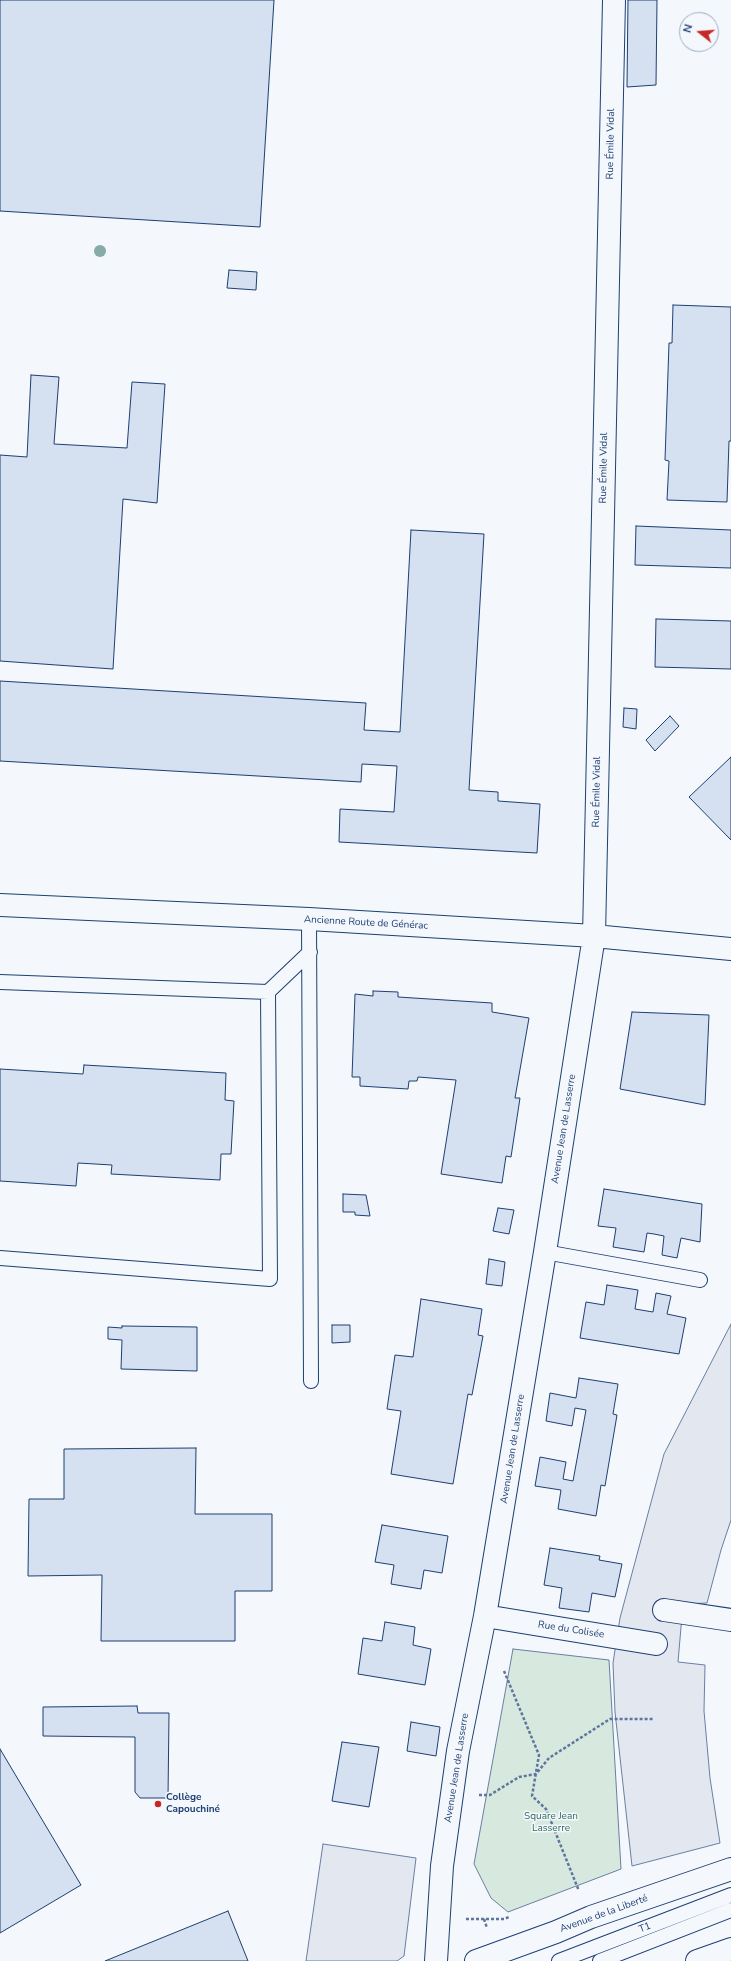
<!DOCTYPE html>
<html>
<head>
<meta charset="utf-8">
<style>
	body { margin:0 }
	#map { position:relative; width:731px; height:1961px; overflow:hidden; background:#f4f7fb; font-family:"Nunito Sans",sans-serif }
	canvas { display:block }
	.north { position:absolute; left:679px; top:12px; width:40px; height:40px; box-sizing:border-box; background:#f4f7fb; border:1px solid #9eadc5; border-radius:50%; rotate:287deg; font-size:11px; font-weight:700; line-height:16px; text-align:center; color:#1d3f73 }
	.north::after { content:''; display:block; margin:auto; width:14px; height:18px; background:#c62828; clip-path:polygon(50% 0,100% 100%,50% 72%,0 100%) }
</style>
</head>
<body>
<div id="map">
<canvas width="731" height="1961"></canvas>
<div class="north">N</div>
</div>
<script>
const c = document.querySelector('canvas').getContext('2d');
c.lineJoin = 'round';
function fillPath(path, color) { c.fillStyle = color; c.fill(path, 'evenodd'); }
const shape = rows => new Path2D(rows.map(r => 'M' + r).join(''));
function strokePath(path, color, width, dash) { c.strokeStyle = color; c.lineWidth = width; c.lineCap = dash ? 'butt' : 'round'; c.setLineDash(dash || []); c.stroke(path); }
function write(font, color, halo, rows, align = 'center') {
  c.font = font + ' "Nunito Sans",sans-serif'; c.lineWidth = 3; c.setLineDash([]); c.textBaseline = 'middle'; c.strokeStyle = halo; c.fillStyle = color; for (const [text, x, y, turn = 0] of rows) {
    c.save(); c.translate(x, y); c.rotate((+turn || 0) * Math.PI / 180); c.textAlign = isNaN(turn) ? turn : align; if (halo) c.strokeText(text, 0, 0); c.fillText(text, 0, 0); c.restore();
  }
}
const green = shape([
	[513,1649,609,1660,621,1869,508,1912,491,1898,474,1864,513,1649]
]);
const parking = shape([
	[731,1324,731,1520,721,1550,707,1603,683,1604,678,1662,705,1665,704,1711,710,1778,720,1843,632,1866,615,1712,613,1663,620,1618,664,1454,731,1324],
	[323,1844,416,1858,404,1956,397,1961,306,1961,323,1844]
]);
const building = shape([
	[0,0,274,0,260,227,0,211,0,0],
	[628,0,657,0,656,85,627,87,628,0],
	[229,270,257,272,256,290,227,288,229,270],
	[673,305,731,307,731,441,729,441,727,502,667,500,669,461,665,460,669,343,672,343,673,305],
	[31,375,59,377,54,444,127,448,132,382,165,384,157,503,123,499,113,669,0,661,0,455,27,457,31,375],
	[636,526,731,530,731,568,635,565,636,526],
	[411,530,484,534,469,790,498,792,498,801,540,804,537,853,339,842,340,809,394,812,397,766,362,764,361,782,0,761,0,681,366,703,364,730,400,732,411,530],
	[656,619,731,621,731,669,655,667,656,619],
	[624,708,637,709,636,729,623,727,624,708],
	[670,716,679,726,655,751,646,740,670,716],
	[731,757,731,840,689,797,731,757],
	[373,991,398,992,398,997,492,1003,492,1012,529,1018,515,1098,520,1098,511,1157,506,1156,502,1183,441,1174,456,1080,418,1077,417,1081,409,1081,408,1089,360,1086,360,1077,352,1077,355,994,373,996,373,991],
	[632,1012,709,1015,705,1105,620,1089,632,1012],
	[84,1065,226,1073,225,1100,234,1101,231,1154,221,1154,220,1180,111,1174,112,1165,78,1163,76,1186,0,1181,0,1069,83,1074,84,1065],
	[604,1189,702,1204,700,1242,681,1238,677,1258,662,1255,664,1236,654,1234,647,1233,644,1252,613,1247,616,1228,598,1226,604,1189],
	[343,1194,366,1195,370,1216,355,1215,355,1212,343,1212,343,1194],
	[498,1208,514,1210,509,1234,493,1231,498,1208],
	[489,1259,505,1262,502,1286,486,1284,489,1259],
	[607,1285,638,1290,635,1309,653,1312,656,1293,671,1296,667,1314,686,1318,679,1354,580,1338,586,1302,604,1305,607,1285],
	[421,1299,482,1309,478,1335,483,1336,472,1395,468,1394,453,1484,391,1474,401,1411,387,1409,395,1355,413,1357,421,1299],
	[332,1325,350,1325,350,1342,332,1343,332,1325],
	[122,1326,197,1327,197,1371,121,1369,122,1340,108,1339,108,1327,122,1328,122,1326],
	[579,1378,618,1384,613,1414,617,1415,605,1486,601,1485,596,1516,558,1509,561,1490,535,1486,540,1457,566,1462,563,1479,573,1481,586,1410,575,1408,572,1426,546,1421,550,1393,576,1398,579,1378],
	[196,1448,195,1514,272,1514,272,1591,235,1591,235,1641,101,1641,102,1575,28,1576,29,1499,64,1499,64,1449,196,1448],
	[382,1525,448,1536,442,1573,424,1570,421,1589,391,1584,394,1565,375,1562,382,1525],
	[550,1548,600,1556,599,1560,622,1564,615,1597,592,1593,589,1612,559,1608,562,1588,544,1585,550,1548],
	[385,1622,415,1627,413,1645,431,1649,425,1685,358,1674,363,1638,382,1641,385,1622],
	[137,1706,138,1713,169,1713,168,1798,140,1798,135,1792,135,1737,43,1736,43,1707,137,1706],
	[411,1722,440,1727,436,1756,407,1751,411,1722],
	[342,1742,379,1747,369,1807,332,1801,342,1742],
	[0,1749,81,1885,0,1933,0,1749],
	[228,1911,248,1961,105,1961,228,1911]
]);
const path = shape([
	[504,1671,539,1755,532,1796,546,1809,579,1891],
	[479,1795,490,1795,519,1777,536,1774,549,1758,610,1719,654,1719],
	[466,1919,504,1919,509,1917],
	[484,1919,487,1928]
]);
const service = shape([
	[309,919,311,1381],
	[0,982,268,992,310,952],
	[545,1252,700,1280],
	[0,1258,270,1279,268,992],
	[559,1961,731,1895],
	[600,1961,731,1910]
]);
const pedestrian = shape([
	[664,1610,731,1620]
]);
const minor = shape([
	[0,905,309,919,594,936,731,949],
	[485,1616,656,1644],
	[436,1961,442,1866,458,1751,485,1616,545,1252,594,936,614,0]
]);
const secondary = shape([
	[476,1961,556,1932,591,1917,731,1869],
	[697,1961,731,1949]
]);
const trees = [
	[100,251]
];
const markers = [
	[158,1804,4,"#c62828"]
];
const streetNames = [
	["Rue Émile Vidal",611,144,-89],
	["Rue Émile Vidal",604,468,-89],
	["Rue Émile Vidal",597,792,-89],
	["Ancienne Route de Générac",366,923,3],
	["Avenue Jean de Lasserre",564,1129,-81],
	["Avenue Jean de Lasserre",513,1449,-81],
	["Rue du Colisée",571,1630,9],
	["Avenue Jean de Lasserre",457,1768,-81],
	["Avenue de la Liberté",604,1914,-20],
	["T1",645,1928,-21]
];
const poiNames = [
	["Collège",166,1798],
	["Capouchiné",166,1810]
];
const parkNames = [
	["Square Jean",551,1817],
	["Lasserre",551,1829]
];
fillPath(green, '#d7e8df');
strokePath(green, '#687fa3', 1);
fillPath(parking, '#e3e8f0');
strokePath(parking, '#687fa3', 1);
fillPath(building, '#d5e0f0');
strokePath(building, '#1d3f73', 1);
strokePath(service, '#1d3f73', 16);
strokePath(pedestrian, '#1d3f73', 24);
strokePath(minor, '#1d3f73', 24);
strokePath(secondary, '#1d3f73', 24);
strokePath(path, '#5e769c', 2.5, [3, 2]);
strokePath(service, '#f4f7fb', 14);
strokePath(pedestrian, '#f4f7fb', 22);
strokePath(minor, '#f4f7fb', 22);
strokePath(secondary, '#f4f7fb', 22);
c.fillStyle = '#86aba6';
for (const [x, y] of trees) { c.beginPath(); c.arc(x, y, 6, 0, 2 * Math.PI); c.fill(); }
for (const [x, y, r, color] of markers) { const dot = new Path2D(); dot.arc(x, y, r, 0, 2 * Math.PI); c.fillStyle = color; c.fill(dot); strokePath(dot, '#f4f7fb', 1.5); }
write('10px', '#1d3f73', '#f4f7fb', streetNames);
write('bold 10px', '#1d3f73', '#f4f7fb', poiNames, 'left');
write('10px', '#2c6c60', '#f4f7fb', parkNames);
</script>
</body>
</html>
